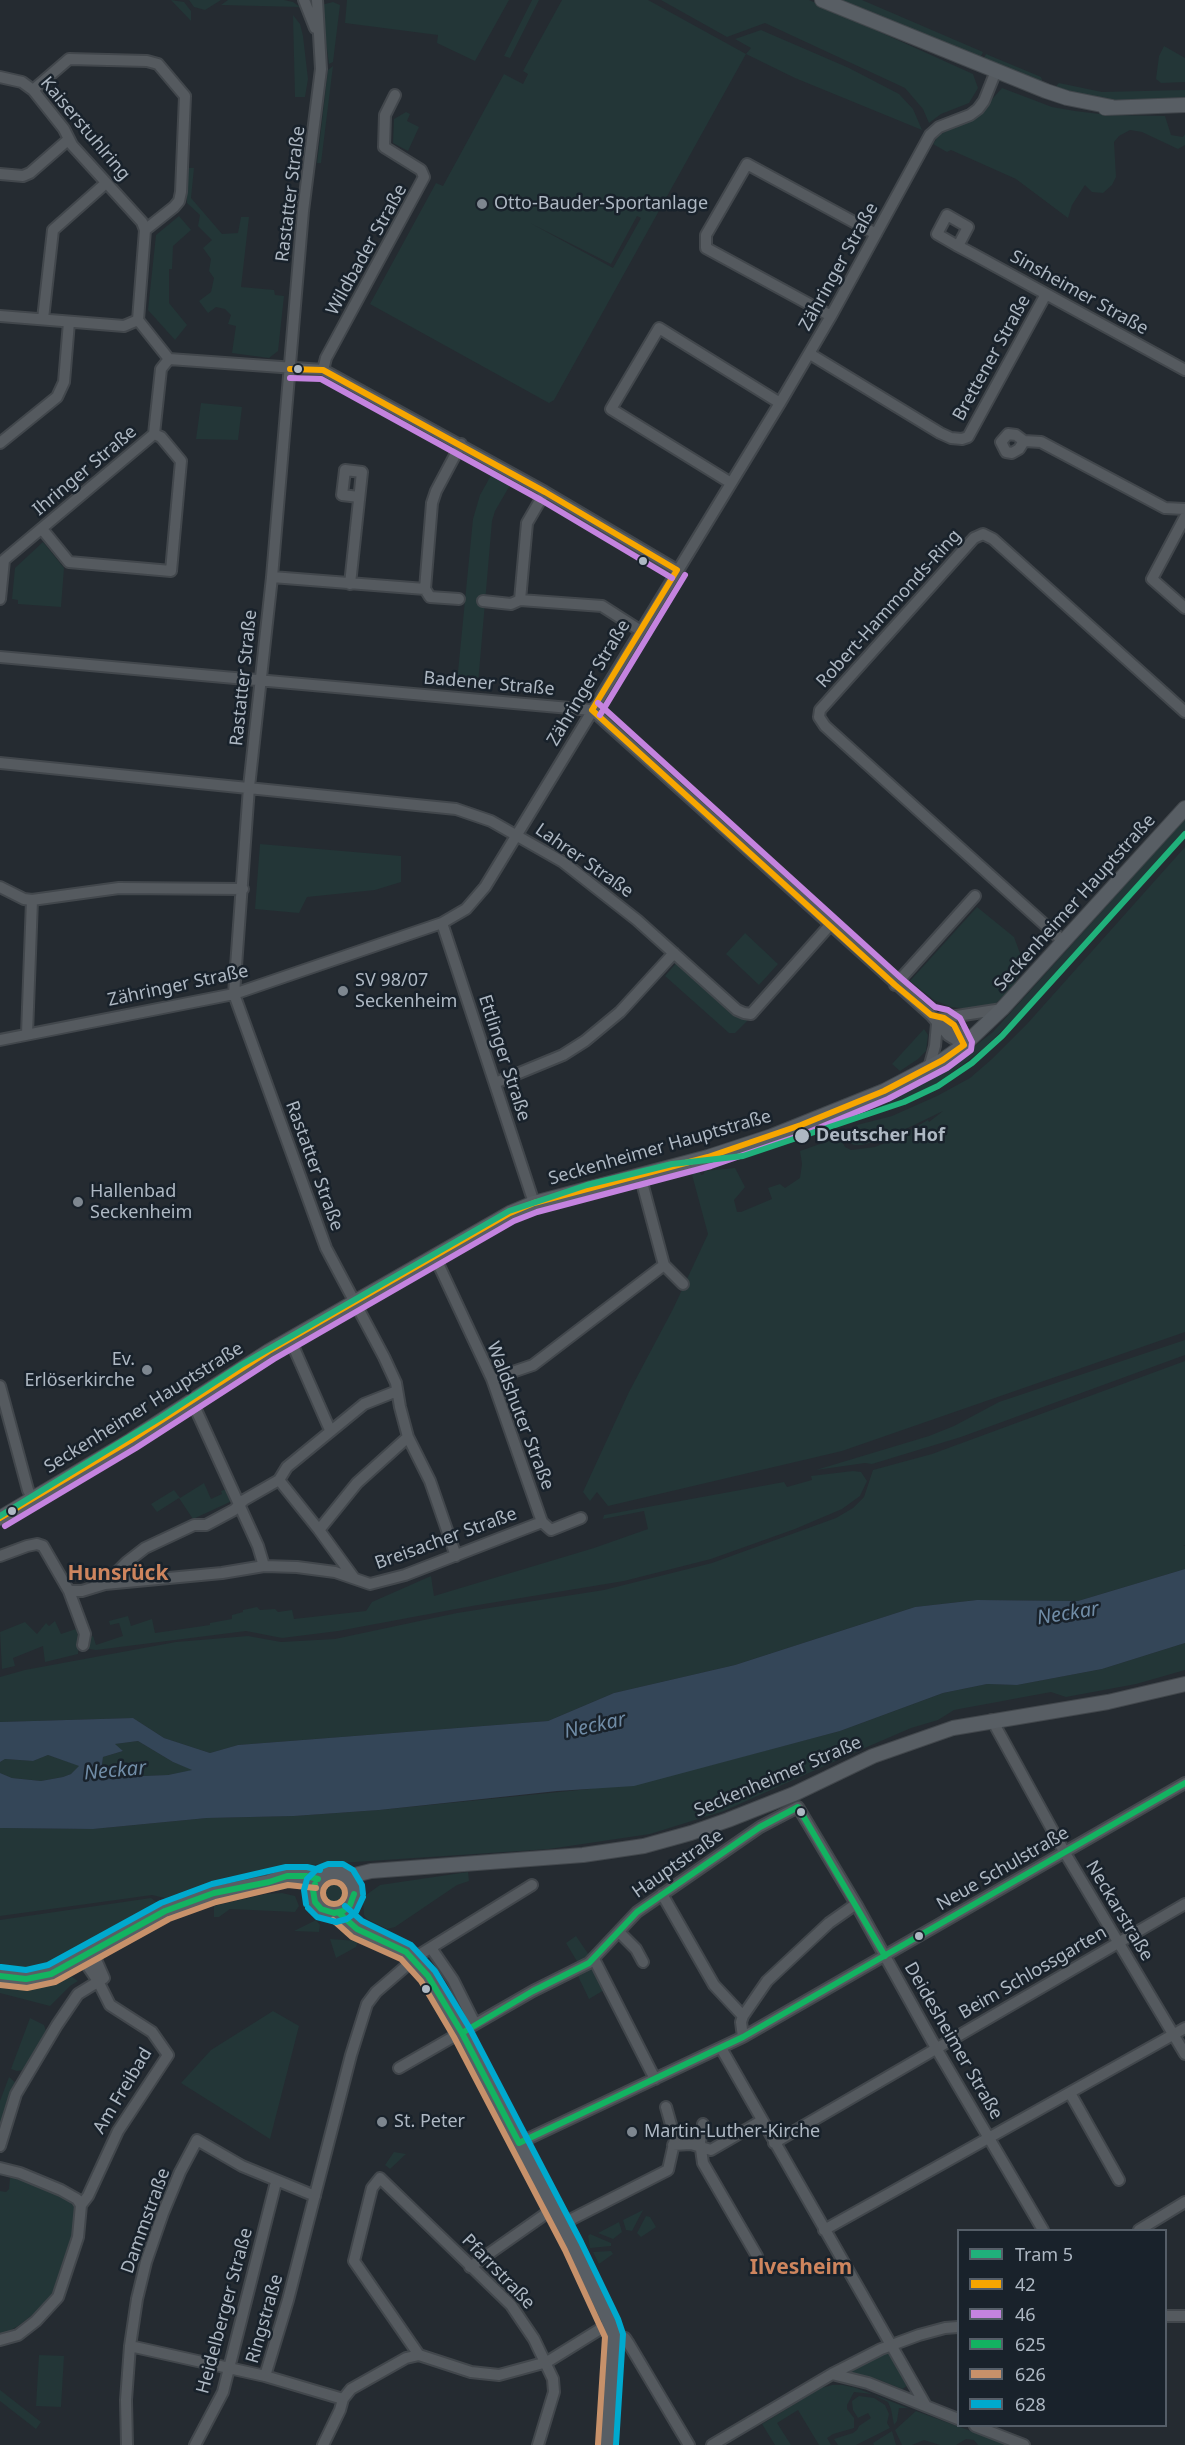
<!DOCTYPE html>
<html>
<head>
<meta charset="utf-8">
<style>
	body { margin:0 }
	#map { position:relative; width:1185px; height:2445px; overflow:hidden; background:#252b31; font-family:"Noto Sans",sans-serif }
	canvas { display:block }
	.legend { position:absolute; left:957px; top:2229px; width:210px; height:198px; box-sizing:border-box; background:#19222b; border:2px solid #555e68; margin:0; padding:8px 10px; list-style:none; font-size:18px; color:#aeb8c3 }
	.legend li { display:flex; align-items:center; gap:12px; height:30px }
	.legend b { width:30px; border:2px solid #555e68 }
</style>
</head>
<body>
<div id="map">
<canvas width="1185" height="2445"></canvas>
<ul class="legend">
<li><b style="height:8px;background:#20b17b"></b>Tram 5</li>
<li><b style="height:8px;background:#f7a600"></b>42</li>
<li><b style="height:8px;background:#c483df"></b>46</li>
<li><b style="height:8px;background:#13b361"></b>625</li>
<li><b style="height:8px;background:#c7916a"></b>626</li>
<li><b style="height:8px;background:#00a9ce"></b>628</li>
</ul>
</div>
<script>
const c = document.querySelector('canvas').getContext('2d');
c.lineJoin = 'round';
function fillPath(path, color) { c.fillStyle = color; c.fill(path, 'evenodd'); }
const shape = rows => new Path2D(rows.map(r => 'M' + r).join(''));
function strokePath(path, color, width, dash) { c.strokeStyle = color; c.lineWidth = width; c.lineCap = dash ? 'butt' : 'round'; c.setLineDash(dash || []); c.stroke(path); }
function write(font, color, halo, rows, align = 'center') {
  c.font = font + ' "Noto Sans",sans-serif'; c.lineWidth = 5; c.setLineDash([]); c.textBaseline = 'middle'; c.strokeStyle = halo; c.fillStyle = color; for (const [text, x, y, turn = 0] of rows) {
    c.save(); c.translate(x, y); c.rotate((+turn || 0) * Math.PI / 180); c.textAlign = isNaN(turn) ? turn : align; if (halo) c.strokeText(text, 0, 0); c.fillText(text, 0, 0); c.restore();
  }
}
const green = shape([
	[171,0,184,2,191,11,191,21],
	[189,0,221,0,205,10,194,7],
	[228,0,284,0,293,2,300,7,221,5],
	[347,0,509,0,475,61,437,43,438,35,345,23],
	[532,0,539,0,510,58,504,56],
	[562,0,648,0,746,54,751,48,735,39,761,30,849,68,899,94,913,109,922,130,795,78,746,54,554,400,549,403,370,304,436,183,443,186,504,74,523,84,528,74,523,71],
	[637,216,641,218,613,268,530,223,611,264],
	[661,0,809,0,973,74,978,88,969,103,941,114,929,123,923,109,905,88,765,23,727,37],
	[838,0,862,0,983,52,979,61],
	[333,2,340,5,333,62,329,64,321,5],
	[293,15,300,24,303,36,308,79,305,97,295,97],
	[1164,46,1185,58,1185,82,1161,83,1156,79,1159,56],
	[986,54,1041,77,1043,83,982,62],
	[333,66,321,163,317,163,328,70],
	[1059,83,1102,92,1185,90,1185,99,1102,101,1054,88],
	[1002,88,1052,107,1075,111,1108,115,1165,116,1171,135,1183,137,1185,134,1185,145,1178,149,1142,132,1130,130,1119,136,1114,142,1116,177,1112,185,1103,193,1092,192,1085,185,1072,205,1068,218,1016,179,951,150,947,152,933,144,939,135,977,116],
	[406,112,410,114,407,121,419,127,408,151,393,143,394,119],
	[187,168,194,168,191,198,222,234,238,233,241,217,249,217,241,287,274,290,275,295,284,296,278,351,269,358,232,353,236,326,228,324,231,315,225,309,216,307,208,313,199,301,211,292,214,278,209,271,211,259,203,248,212,240,198,226,200,215,187,203],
	[179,216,191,230,173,246,172,269,169,269,169,303,187,325,175,340,148,310,156,235],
	[201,403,242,407,238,440,196,439],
	[494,470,513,480,495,511,492,521,478,684,457,682,473,519,480,495],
	[43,542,64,568,61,607,18,604,18,600,12,599,15,568],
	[1185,819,1185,830,1028,1005,982,1050,934,1086,885,1106,873,1108,873,1103,919,1085,943,1071,993,1032],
	[260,844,401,856,401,882,375,890,307,897,299,913,255,909],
	[1185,847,1185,1332,842,1451,608,1506,597,1492,590,1501,583,1492,629,1392,673,1309,708,1234,691,1171,700,1171,701,1175,704,1174,704,1171,735,1168,745,1187,734,1200,737,1212,741,1212,772,1199,768,1188,780,1184,785,1188,800,1178,802,1164,800,1151,837,1138,841,1139,845,1147,851,1150,875,1147,897,1138,928,1120,929,1122,943,1111,887,1138,862,1145,854,1145,846,1141,860,1137,857,1125,892,1116,937,1096,970,1078,992,1059,1027,1024],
	[977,907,1014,937,1021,956,1019,976,1012,988,996,1003,968,1009,951,1007,934,1000,910,981],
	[745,933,778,964,759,985,726,954],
	[678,961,739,1017,748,1020,735,1033,729,1033,665,976],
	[924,1029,928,1035,926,1051,918,1059,900,1071,892,1064],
	[1185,1340,1185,1355,961,1437,872,1464,865,1463,816,1470,929,1436,954,1426,999,1402],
	[1185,1361,1185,1545,1183,1546,1185,1546,1185,1569,1078,1601,977,1600,915,1607,735,1665,614,1693,548,1721,238,1745,210,1753,164,1738,133,1718,0,1722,0,1677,25,1670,176,1642,248,1636,281,1642,335,1639,457,1613,604,1590,712,1563,836,1518,853,1508,864,1497,873,1470,932,1454],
	[853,1471,861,1472,867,1481,860,1496,842,1509,795,1529,711,1559,624,1581,472,1606,338,1631,282,1638,246,1631,96,1650,89,1649,89,1637,93,1636,96,1645,123,1636,119,1623,110,1625,109,1621,128,1616,131,1626,152,1619,155,1633,210,1625,210,1623,232,1619,232,1615,243,1612,243,1610,257,1607,260,1610,275,1609,278,1612,292,1610,294,1619,366,1611,372,1602,431,1576,434,1596,594,1548,648,1529,644,1511,603,1519,604,1515,784,1482,787,1487,812,1480,811,1476],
	[204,1483,211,1499,222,1494,221,1491,227,1489,232,1501,193,1519,179,1498,157,1512,151,1504,174,1490,180,1498],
	[55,1621,61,1634,76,1629,79,1639,78,1654,45,1662,43,1646,13,1658,15,1666,2,1669,0,1632,25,1622,37,1634,46,1623,49,1626],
	[1185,1643,1185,1670,1136,1684,1066,1697,1051,1692,954,1710,938,1720,911,1728,860,1750,724,1811,650,1834,549,1849,280,1867,223,1878,169,1899,152,1895,0,1916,0,1828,93,1829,207,1818,294,1816,379,1810,589,1789,707,1766,840,1731,943,1693,987,1684,1017,1685,1102,1669],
	[138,1741,173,1762,194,1770,168,1775,143,1776,118,1768,102,1766,103,1757,123,1751,114,1744],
	[48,1755,80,1766,71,1774,63,1777,41,1781,12,1778,0,1773,0,1762,5,1759,33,1761],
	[468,1872,469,1881,457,1885,395,1927,387,1929,367,1919,364,1915,363,1902,366,1895,380,1885],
	'320 1894a14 14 0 1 1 28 0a14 14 0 1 1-28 0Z',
	[282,1893,295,1896,299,1906,295,1912,230,1909,219,1917,214,1917,214,1906,266,1894],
	[151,1898,159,1904,46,1966,29,1970,0,1965,0,1920],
	[316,1920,320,1925,319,1932,294,1931],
	[576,1936,589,1955,578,1963,566,1943],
	[330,1939,358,1941,356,1947,336,1958],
	[590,1969,594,1972,604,1990,589,1999,578,1976],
	[72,1977,78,1981,70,1986,50,2006,0,1993,0,1988,18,1990,40,1988],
	[273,2011,299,2026,270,2139,181,2083,211,2050],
	[30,2018,44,2025,47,2034,25,2070,17,2071,11,2069],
	[9,2077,16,2083,0,2129,0,2101],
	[394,2152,406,2154,390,2169,385,2165],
	[10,2177,23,2179,64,2195,78,2211,71,2246,54,2292,39,2310,18,2326,0,2336,0,2191,6,2192,9,2189],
	[643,2210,632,2231,626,2230,623,2220],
	[646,2216,650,2217,656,2227,641,2237,637,2233],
	[619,2222,622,2232,613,2239,598,2233],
	[590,2234,611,2243,611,2246,590,2248,588,2236],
	[611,2251,613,2254,599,2264,593,2252],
	[883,2352,893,2356,909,2385,902,2389,877,2379,851,2373,849,2370],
	[39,2355,64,2356,61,2407,36,2406],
	[832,2385,843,2385,856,2388,872,2394,908,2408,899,2408,897,2421,894,2425,891,2409,888,2402,872,2394,854,2392,847,2405,847,2409,854,2418,854,2428,833,2434,827,2438,831,2445,819,2445,798,2410,777,2423,791,2445,775,2445,762,2424,821,2388],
	[0,2390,41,2422,36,2429,0,2401],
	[859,2396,874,2398,885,2405,889,2414,887,2423,890,2428,856,2445,838,2445,834,2439,853,2433,857,2430,859,2426,871,2418,868,2413,858,2418,853,2410,852,2401],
	[916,2411,1009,2445,978,2445,974,2440,966,2439,956,2445,940,2445,924,2440,912,2445,902,2445,895,2430],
	[892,2431,896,2445,874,2445,873,2443]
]);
const water = shape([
	[1185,1569,1185,1643,1102,1669,1017,1685,987,1684,943,1693,840,1731,634,1786,557,1791,379,1810,294,1816,207,1818,93,1829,0,1828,0,1773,12,1778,41,1781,63,1777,71,1774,79,1766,48,1755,33,1761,5,1759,0,1762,0,1722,133,1718,164,1738,210,1753,238,1745,548,1721,614,1693,735,1665,915,1607,977,1600,1078,1601],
	[138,1741,173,1762,192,1770,168,1775,143,1776,118,1768,102,1765,103,1757,123,1751,115,1744]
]);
const minor = shape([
	[304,0,315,28],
	[317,0,321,69,303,211,272,577,249,787,234,994,326,1248,384,1357,396,1383,400,1407,408,1437,430,1481,456,1556],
	[0,77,22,82,33,90,64,129,72,145,142,222,145,230,138,320],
	[33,90,69,59,147,61,158,64,185,96,181,192,179,201,174,207,145,230],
	[0,174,23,176,30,173,69,139],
	[958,246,968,227,947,215,937,234,956,245,973,254,1185,370],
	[0,316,124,326,138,320],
	[831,316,706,248,706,235,747,164,876,234],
	[43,319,53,230,106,183],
	[138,320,169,359,323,370,545,492,677,570],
	[810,354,940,433,951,438,962,439,968,437,1046,294],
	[323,370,326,358,424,177,421,170,384,147,385,115,395,95],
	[1024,441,1019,449,1012,453,1006,452,1001,442,1008,434,1016,435,1024,441,1041,442,1165,508,1185,509],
	[0,443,57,397,64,382,69,322],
	[731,483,611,409,659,328,780,403],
	[545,492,527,523,520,600,602,606,641,631],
	[1185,517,1152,579,1185,608],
	[42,529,69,562,171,571,181,461,161,437,154,434],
	[272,577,425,589,432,503,436,491,461,444],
	[350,584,362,472,345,470,342,495,359,497],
	[425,589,430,597,459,599],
	[0,599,4,560,154,434,161,369,169,359],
	[483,601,511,604,520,600],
	[0,657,592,710,931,1015,948,1035,964,1045],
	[0,763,456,809,491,821,563,862,637,920,737,1010,744,1013,751,1014,830,925],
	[0,887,24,899,32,900,119,888,243,889],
	[442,923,534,1203],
	[1064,942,825,726,819,717,820,710,974,538,983,534,993,539,1185,712],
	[895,985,975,896],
	[942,1018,959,1032,964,1045],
	[944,1018,1002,1009],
	[27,1034,32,900],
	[0,1040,234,994,442,923,466,909,485,887,780,403,831,316,930,135,939,127,970,115,978,109,984,101,996,71],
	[929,1068,935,1046,937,1024],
	[495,1083,563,1055,585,1041,620,1012,674,953],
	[435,1257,492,1379,542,1522],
	[664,1265,683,1284],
	[290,1339,330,1430],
	[492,1379,533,1365,664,1265,640,1175],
	[0,1386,28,1490,33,1499],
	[192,1401,258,1546,264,1566],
	[279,1480,319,1530,354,1578],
	[542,1522,551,1530,581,1518],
	[319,1530,357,1483,408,1437],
	[0,1556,27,1546,37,1544,43,1546,69,1591,85,1634,83,1645],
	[105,1584,127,1562,145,1548,194,1525,206,1525,234,1510,244,1500,279,1480,287,1467,364,1404,397,1391],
	[69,1591,82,1591,105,1584,222,1573,264,1566,297,1567,335,1572,370,1584,405,1575,542,1522],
	[992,1720,1065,1853,1185,2054],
	[532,1885,419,1955,376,1992,367,2004,351,2055,288,2300,265,2376,343,2399,351,2389,406,2358,419,2355,471,2372,499,2375,547,2362,610,2323],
	[662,1894,714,1985,743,2016],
	[619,1932,636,1949,643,1962],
	[431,1948,453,1980,475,2024],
	[594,1959,655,2079],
	[743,2037,741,2022,743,2016,767,1981,829,1923,856,1904],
	[721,2048,926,2406],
	[399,2068,533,1991,589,1963,637,1912,760,1827,798,1807,856,1904,936,2048,1043,2230],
	[1070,2093,1119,2180],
	[703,2124,700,2142,703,2163,757,2256],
	[519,2143,743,2037,1185,1783],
	[774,2143,1185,1904],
	[673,2145,691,2144,711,2150,761,2121],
	[0,2146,16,2094,57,2025,78,1994,104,1978,97,1962,86,1954],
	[0,2168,20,2173,61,2190,77,2199,81,2205,78,2237,58,2297,36,2321,18,2335,0,2340],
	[81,2205,88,2196,118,2131,168,2055,152,2032,110,2005,98,1981,89,1968,86,1954],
	[562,2224,668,2170,675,2139,666,2107],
	[824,2230,1185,2028],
	[1139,2230,1185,2202],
	[470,2267,554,2208],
	[1166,2316,1185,2316],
	[614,2336,625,2338,629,2344,689,2445],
	[130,2346,265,2376],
	[419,2355,354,2261,372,2188,380,2178,511,2305,534,2339,553,2379,554,2392,538,2445],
	[832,2374,868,2383,958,2419],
	[975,2426,1024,2445],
	[127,2445,126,2400,130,2346,137,2299,146,2262,163,2213,180,2172,197,2140,242,2166,315,2196],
	[195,2445,223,2392,276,2182],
	[323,2445,340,2410,343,2399],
	[712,2445,832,2374,881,2349,919,2335,945,2328,958,2327]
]);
const secondary = shape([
	[822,0,1046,91,1067,98,1112,107],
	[1105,108,1185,105],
	[0,1518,131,1440,269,1351,510,1213,534,1203,708,1157,772,1136,884,1091,943,1060,964,1045,1002,1009,1185,808],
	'313 1893a21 21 0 1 1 42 0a21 21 0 1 1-42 0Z',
	[347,1877,371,1871,583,1855,644,1846,691,1833,728,1820,794,1794,873,1756,953,1728,1108,1702,1185,1684],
	[339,1913,357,1929,406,1952,428,1976,462,2033,573,2246,610,2323,614,2336,607,2445],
	[0,1976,26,1979,51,1974,165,1911,214,1893,269,1882,287,1876,306,1876,318,1879]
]);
const bus1 = shape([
	[290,369,323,370,545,492,677,570],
	[592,710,677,570],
	[0,1518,131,1440,269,1351,510,1213,534,1203,708,1157,801,1125,884,1091,943,1060,964,1045,954,1025,944,1018,931,1015,895,985,592,710]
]);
const bus2 = shape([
	[290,378,321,379,541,500,672,578],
	[600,715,685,575],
	[5,1526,136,1448,274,1359,514,1221,537,1212,711,1166,804,1134,888,1099,947,1068,971,1050,972,1042,960,1018,948,1010,935,1007,901,978,598,703]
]);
const bus3 = shape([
	[315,1884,313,1890,315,1902,321,1909,334,1913,343,1911,350,1905,354,1894],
	[339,1913,357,1929,406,1952,428,1976,462,2033,519,2143,743,2037,1185,1783],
	[0,1976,26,1979,51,1974,165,1911,214,1893,269,1882,287,1876,306,1876,318,1879],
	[462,2033,533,1991,589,1963,637,1912,760,1827,798,1807,885,1956]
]);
const bus4 = shape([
	'323 1893a11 11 0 1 1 22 0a11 11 0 1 1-22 0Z',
	[333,1920,352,1937,401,1959,421,1981,454,2037,565,2250,605,2337,598,2444],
	[0,1985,27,1988,55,1982,169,1919,216,1902,288,1885,316,1888]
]);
const bus5 = shape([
	[306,1904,304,1890,307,1879,318,1868,328,1864,343,1864,353,1870,362,1885,363,1894],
	[345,1906,362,1921,411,1945,435,1971,470,2029,581,2242,618,2319,623,2334,616,2445],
	[308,1908,317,1917,336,1922,347,1919,356,1912,363,1897],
	[1,1967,26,1970,48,1965,161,1903,212,1884,286,1867,307,1867,320,1870]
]);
const tram1 = shape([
	[0,1516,160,1418,241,1365,509,1211,587,1185,672,1164,743,1156,904,1102,938,1086,972,1063,1002,1036,1185,834]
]);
const markers = [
	[482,204,6,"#7e8790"],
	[298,369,5,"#aeb8c3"],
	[643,561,5,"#aeb8c3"],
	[343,991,6,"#7e8790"],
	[802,1136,8,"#aeb8c3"],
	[78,1202,6,"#7e8790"],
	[147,1370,6,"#7e8790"],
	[12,1511,5,"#aeb8c3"],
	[801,1812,5,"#aeb8c3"],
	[919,1936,5,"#aeb8c3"],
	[426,1989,5,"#aeb8c3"],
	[382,2122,6,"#7e8790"],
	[632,2132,6,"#7e8790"]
];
const streetNames = [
	["Kaiserstuhlring",85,129,50],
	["Rastatter Straße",291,194,-83],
	["Wildbader Straße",367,250,-61],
	["Zähringer Straße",839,267,-61],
	["Sinsheimer Straße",1079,293,29],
	["Brettener Straße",992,358,-61],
	["Ihringer Straße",85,471,-40],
	["Robert-Hammonds-Ring",889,609,-48],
	["Rastatter Straße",244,678,-84],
	["Zähringer Straße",589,683,-59],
	["Badener Straße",489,684,5],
	["Lahrer Straße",584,861,35],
	["Seckenheimer Hauptstraße",1075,903,-48],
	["Zähringer Straße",178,986,-12],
	["Ettlinger Straße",504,1058,72],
	["Seckenheimer Hauptstraße",660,1148,-16],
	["Rastatter Straße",314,1166,70],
	["Seckenheimer Hauptstraße",144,1408,-32],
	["Waldshuter Straße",520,1416,69],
	["Breisacher Straße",446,1539,-20],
	["Seckenheimer Straße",778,1777,-23],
	["Hauptstraße",678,1864,-35],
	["Neue Schulstraße",1003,1869,-30],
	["Neckarstraße",1119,1911,59],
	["Beim Schlossgarten",1033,1973,-30],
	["Deidesheimer Straße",953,2041,60],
	["Am Freibad",123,2091,-59],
	["Dammstraße",146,2221,-70],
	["Pfarrstraße",498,2272,46],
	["Heidelberger Straße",225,2311,-75],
	["Ringstraße",265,2319,-74]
];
const poiNames = [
	["Otto-Bauder-Sportanlage",494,204],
	["SV 98/07",355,981],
	["Seckenheim",355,1002],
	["Hallenbad",90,1192],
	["Seckenheim",90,1213],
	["Ev.",135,1360,"right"],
	["Erlöserkirche",135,1381,"right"],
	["St. Peter",394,2122],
	["Martin-Luther-Kirche",644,2132]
];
const stopNames = [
	["Deutscher Hof",816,1136]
];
const waterNames = [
	["Neckar",1068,1614,-9],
	["Neckar",595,1726,-12],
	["Neckar",115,1771,-5]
];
const quarterNames = [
	["Hunsrück",118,1574],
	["Ilvesheim",801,2268]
];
fillPath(green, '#233637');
fillPath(water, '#344658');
strokePath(minor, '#42474c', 14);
strokePath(secondary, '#42474c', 16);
strokePath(minor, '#555a5f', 10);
strokePath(secondary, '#585e64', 14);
strokePath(bus1, '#f7a600', 6);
strokePath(bus2, '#c483df', 6);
strokePath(bus3, '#13b361', 6);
strokePath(bus4, '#c7916a', 6);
strokePath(bus5, '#00a9ce', 6);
strokePath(tram1, '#20b17b', 6);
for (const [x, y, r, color] of markers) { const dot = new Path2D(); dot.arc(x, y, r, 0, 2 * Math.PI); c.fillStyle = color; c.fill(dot); strokePath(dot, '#19222b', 2); }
write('18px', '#aeb8c3', '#19222b', streetNames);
write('18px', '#aeb8c3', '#19222b', poiNames, 'left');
write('bold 18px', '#aeb8c3', '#19222b', stopNames, 'left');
write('italic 20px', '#708ca6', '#19222b', waterNames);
write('bold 21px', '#ce855e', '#19222b', quarterNames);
</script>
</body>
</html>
